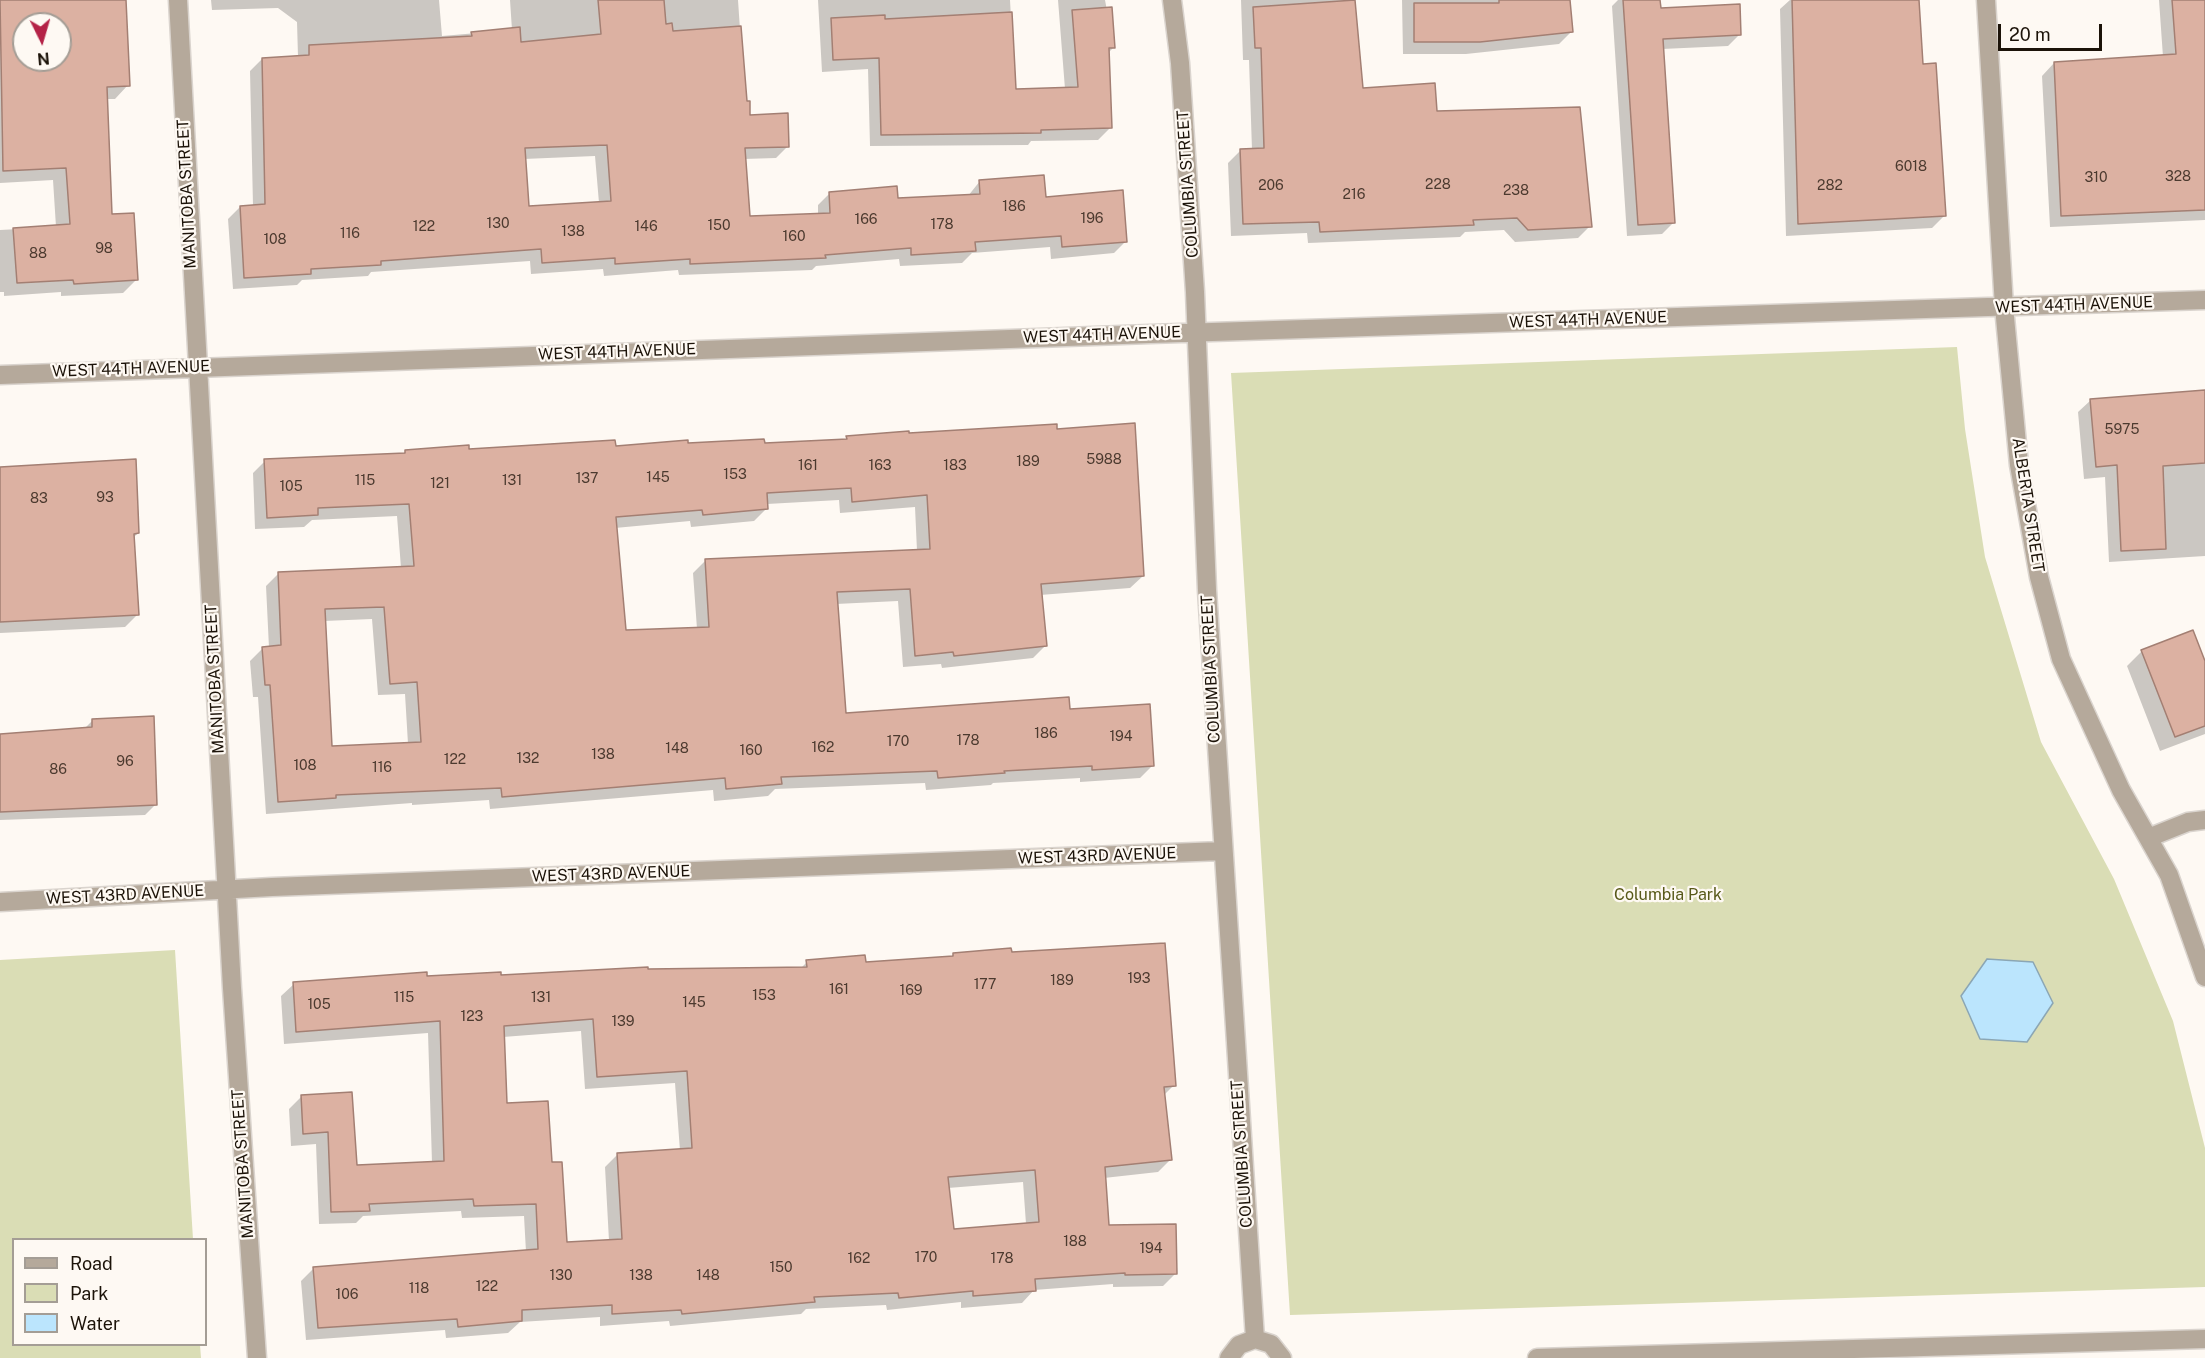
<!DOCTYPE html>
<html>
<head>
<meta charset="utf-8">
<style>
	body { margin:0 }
	#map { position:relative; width:2205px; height:1358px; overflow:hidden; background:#fef9f3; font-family:"Public Sans",sans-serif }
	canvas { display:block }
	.legend { position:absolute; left:12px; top:1238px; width:195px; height:108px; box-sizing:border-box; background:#fef9f3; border:2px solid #a49d95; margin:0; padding:8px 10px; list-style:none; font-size:18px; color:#1c1309 }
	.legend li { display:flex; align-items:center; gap:12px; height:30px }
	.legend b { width:30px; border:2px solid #a49d95 }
	.north { position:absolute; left:12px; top:12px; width:60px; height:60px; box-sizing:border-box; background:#fef9f3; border:2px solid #a49d95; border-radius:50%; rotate:175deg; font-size:16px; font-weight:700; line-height:24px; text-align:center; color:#1c1309 }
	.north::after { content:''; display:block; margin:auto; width:21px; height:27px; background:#b42347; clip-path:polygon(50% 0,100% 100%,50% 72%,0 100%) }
	.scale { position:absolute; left:1998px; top:24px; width:104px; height:27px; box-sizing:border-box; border:3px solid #1c1309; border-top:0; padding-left:8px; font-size:18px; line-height:21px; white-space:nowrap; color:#1c1309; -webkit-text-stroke:4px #fef9f3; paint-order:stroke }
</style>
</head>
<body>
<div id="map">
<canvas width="2205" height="1358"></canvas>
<ul class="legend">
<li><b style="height:8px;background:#b5a99b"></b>Road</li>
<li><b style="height:16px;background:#daddb5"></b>Park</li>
<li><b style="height:16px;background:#bbe5fd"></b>Water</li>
</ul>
<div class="north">N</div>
<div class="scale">20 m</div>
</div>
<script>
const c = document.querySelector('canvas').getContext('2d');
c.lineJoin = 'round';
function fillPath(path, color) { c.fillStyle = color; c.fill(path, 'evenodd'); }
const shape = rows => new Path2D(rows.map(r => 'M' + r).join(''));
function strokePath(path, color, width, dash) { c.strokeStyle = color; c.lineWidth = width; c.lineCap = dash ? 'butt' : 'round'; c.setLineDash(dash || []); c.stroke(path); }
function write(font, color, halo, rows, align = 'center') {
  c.font = font + ' "Public Sans",sans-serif'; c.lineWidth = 4.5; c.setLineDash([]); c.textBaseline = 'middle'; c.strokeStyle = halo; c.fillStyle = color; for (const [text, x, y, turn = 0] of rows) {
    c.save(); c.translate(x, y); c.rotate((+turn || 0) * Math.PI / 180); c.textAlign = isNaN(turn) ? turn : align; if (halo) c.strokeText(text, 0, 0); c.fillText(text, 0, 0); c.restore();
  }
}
const green = shape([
	[1957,347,1965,429,1985,557,2041,742,2114,879,2173,1021,2205,1148,2205,1287,1290,1315,1231,373],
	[175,950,193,1239,14,1240,14,1344,200,1345,201,1358,0,1358,0,960]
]);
const water = shape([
	[1987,959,2033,962,2053,1003,2027,1042,1980,1039,1961,996,1987,959]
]);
const shadow = shape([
	[0,0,124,0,128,85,115,99,106,99,111,216,137,279,123,293,61,296,61,292,4,296,4,292,0,292,0,230,56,227,53,180,0,183],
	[24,24,60,24,60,60,24,60],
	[211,0,439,0,442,36,512,30,510,0,738,0,745,103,749,117,788,146,776,158,744,159,748,218,818,215,818,205,830,193,897,200,968,196,980,181,1044,198,1126,241,1114,253,1051,259,1050,247,972,253,962,263,900,266,899,259,816,266,812,270,679,275,678,270,604,276,603,269,531,274,530,261,371,272,368,276,302,280,297,285,233,289,228,219,240,207,253,206,250,71,262,59,298,57,297,22,278,8,212,10],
	[595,156,599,203,528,207,524,159],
	[818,0,1010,0,1015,91,1065,89,1058,0,1105,0,1114,47,1108,53,1110,128,1098,140,1031,141,1028,145,870,146,868,69,822,72],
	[1241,0,1354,0,1361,90,1436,113,1590,226,1578,238,1515,242,1504,230,1465,232,1460,237,1308,243,1307,233,1231,236,1228,163,1241,150,1252,150,1249,60,1243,60],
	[1402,0,1568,0,1571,32,1559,44,1466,54,1403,54],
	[1618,0,1659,0,1660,9,1739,35,1728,46,1662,49,1674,222,1662,234,1627,236,1612,6],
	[1790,0,1918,0,1922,65,1944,216,1932,228,1786,236,1780,9],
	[2159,0,2205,0,2205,220,2050,227,2042,76,2054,63,2163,57],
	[2205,391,2205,556,2109,562,2105,477,2084,479,2078,412,2091,400],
	[1056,431,1143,576,1130,588,1040,595,1045,646,1033,658,942,668,941,664,903,667,898,601,836,604,845,715,1069,711,1153,765,1140,778,1080,782,1080,778,993,783,991,785,926,790,925,783,775,789,768,796,714,801,713,790,490,809,489,800,412,805,412,803,266,814,258,697,253,697,250,661,263,648,269,648,266,586,279,573,401,568,397,516,312,520,304,527,255,529,253,473,265,461,402,455,406,451,763,445,907,435],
	[839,500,840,513,915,507,917,551,706,560,693,573,697,629,624,632,615,528,690,521,691,527,754,521,767,508,767,504],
	[372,619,378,695,405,694,408,744,331,748,324,621],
	[0,471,138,533,133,538,138,614,125,627,0,633],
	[2142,651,2205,665,2205,734,2160,751,2127,666],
	[93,720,156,804,145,815,0,820,0,735,84,729],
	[954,954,1010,954,1174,1085,1163,1096,1170,1160,1158,1172,1104,1178,1107,1227,1175,1274,1163,1286,1113,1287,1113,1284,1034,1290,1022,1303,961,1308,961,1302,887,1310,886,1305,806,1309,801,1314,670,1326,669,1321,600,1326,600,1317,520,1322,508,1333,446,1338,445,1330,306,1340,301,1281,314,1268,526,1252,524,1216,462,1218,461,1211,363,1216,356,1223,319,1224,316,1144,291,1146,289,1109,301,1097,356,1167,432,1163,428,1033,284,1044,281,996,294,984,426,977,801,968,807,962,865,964,950,958],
	[581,1031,585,1089,675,1083,680,1151,617,1155,605,1167,609,1241,566,1244,550,1164,506,1104,503,1037],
	[1023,1182,1026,1224,952,1231,948,1188]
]);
const building = shape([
	[0,0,126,0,130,86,107,87,112,214,134,213,138,280,74,284,73,280,17,283,13,228,70,224,66,168,3,171,0,0],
	[24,24,60,24,60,60,24,60,24,24],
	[598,0,664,0,666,24,672,23,673,31,741,26,747,101,750,101,750,115,788,113,789,147,745,148,750,216,830,213,829,192,897,186,898,198,980,194,979,180,1044,175,1046,197,1123,190,1127,242,1062,247,1061,236,975,242,976,251,911,255,911,248,825,255,826,258,690,264,690,259,615,264,615,258,542,263,541,249,381,261,381,265,311,269,311,274,244,278,240,206,265,204,262,58,309,55,309,45,472,36,471,32,520,27,521,42,601,34,598,0],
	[607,145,611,201,529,206,525,148,607,145],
	[1355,0,1363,88,1435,83,1437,111,1580,107,1592,227,1528,230,1517,218,1473,220,1474,225,1320,232,1319,222,1243,224,1240,149,1264,148,1261,48,1255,48,1253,7,1355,0],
	[1499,0,1570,0,1573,32,1480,42,1414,42,1414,3,1499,3,1499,0],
	[1623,0,1660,0,1661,8,1740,4,1741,35,1663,39,1675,223,1638,225,1623,0],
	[1792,0,1919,0,1923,64,1936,63,1946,216,1798,224,1792,0],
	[2172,0,2205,0,2205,210,2061,216,2054,62,2176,54,2172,0],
	[1112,7,1115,48,1109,48,1112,128,1041,130,1041,133,881,135,879,58,833,60,831,18,885,15,885,19,1012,12,1016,89,1078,87,1072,10,1112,7],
	[2205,390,2205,463,2163,466,2166,549,2121,551,2117,465,2096,467,2090,399,2205,390],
	[1135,423,1144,576,1041,584,1047,646,954,656,953,652,915,656,910,589,837,592,846,713,1069,697,1070,709,1150,704,1154,766,1092,770,1092,766,1004,771,1005,773,938,778,937,771,781,777,782,784,726,789,725,778,502,797,501,788,336,795,336,798,278,802,270,685,265,685,262,647,281,645,278,572,414,566,409,504,318,508,318,515,267,518,264,459,405,453,405,450,469,445,469,449,615,440,616,446,688,440,688,443,764,439,765,443,847,439,846,436,909,431,909,433,1057,424,1057,429,1135,423],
	[851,488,852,502,927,495,930,549,705,559,709,627,626,630,616,517,702,510,703,515,768,509,767,493,851,488],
	[384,607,390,684,417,682,421,742,332,746,325,609,384,607],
	[136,459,139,533,134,534,139,615,0,622,0,467,136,459],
	[2193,630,2205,661,2205,726,2175,737,2141,650,2193,630],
	[154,716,157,805,0,812,0,734,92,727,92,719,154,716],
	[1165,943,1176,1086,1164,1087,1172,1160,1105,1167,1109,1225,1176,1224,1177,1274,1125,1275,1125,1273,1035,1279,1036,1291,973,1296,973,1291,899,1298,898,1293,814,1297,815,1302,682,1314,681,1310,612,1314,612,1305,522,1310,522,1321,458,1327,457,1319,318,1328,313,1267,538,1249,536,1204,474,1206,473,1199,369,1204,370,1211,331,1212,328,1132,303,1134,301,1095,352,1092,357,1165,444,1161,440,1021,296,1032,293,982,427,972,427,976,501,972,501,975,648,967,648,969,807,967,806,960,865,955,866,962,953,956,953,953,1011,948,1012,952,1165,943],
	[593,1019,597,1077,687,1071,692,1148,617,1153,622,1239,567,1242,562,1162,552,1162,548,1101,507,1103,504,1026,593,1019],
	[1035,1170,1039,1222,954,1229,948,1177,1035,1170]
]);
const minor = shape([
	[178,0,232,988,257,1358],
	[1172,0,1180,63,1195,292,1207,590,1255,1339],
	[1986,0,2004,307,2019,465,2039,577,2061,659,2121,790,2169,875,2205,977],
	[0,375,1150,334,2205,300],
	[2148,838,2188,822,2205,820],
	[0,902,272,887,1222,851],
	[1229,1358,1239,1345,1255,1339,1271,1344,1282,1358],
	[1537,1358,2205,1339]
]);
const numberNames = [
	["6018",1911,167],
	["328",2178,177],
	["310",2096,178],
	["228",1438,185],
	["206",1271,186],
	["282",1830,186],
	["238",1516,191],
	["216",1354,195],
	["186",1014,207],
	["196",1092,219],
	["166",866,220],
	["130",498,224],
	["178",942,225],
	["150",719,226],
	["122",424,227],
	["146",646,227],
	["138",573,232],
	["116",350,234],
	["160",794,237],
	["108",275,240],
	["98",104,249],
	["88",38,254],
	["5975",2122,430],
	["5988",1104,460],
	["189",1028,462],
	["161",808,466],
	["163",880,466],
	["183",955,466],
	["153",735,475],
	["145",658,478],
	["137",587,479],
	["115",365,481],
	["131",512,481],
	["121",440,484],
	["105",291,487],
	["93",105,498],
	["83",39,499],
	["186",1046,734],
	["194",1121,737],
	["178",968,741],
	["170",898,742],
	["162",823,748],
	["148",677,749],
	["160",751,751],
	["138",603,755],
	["132",528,759],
	["122",455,760],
	["96",125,762],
	["108",305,766],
	["116",382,768],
	["86",58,770],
	["193",1139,979],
	["189",1062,981],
	["177",985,985],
	["161",839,990],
	["169",911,991],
	["153",764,996],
	["115",404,998],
	["131",541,998],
	["145",694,1003],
	["105",319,1005],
	["123",472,1017],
	["139",623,1022],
	["188",1075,1242],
	["194",1151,1249],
	["170",926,1258],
	["162",859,1259],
	["178",1002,1259],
	["150",781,1268],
	["130",561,1276],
	["138",641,1276],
	["148",708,1276],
	["122",487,1287],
	["118",419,1289],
	["106",347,1295]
];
const streetNames = [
	["COLUMBIA STREET",1188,184,-94],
	["MANITOBA STREET",187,194,-93],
	["WEST 44TH AVENUE",2074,305,-2],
	["WEST 44TH AVENUE",1588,320,-2],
	["WEST 44TH AVENUE",1102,335,-2],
	["WEST 44TH AVENUE",617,352,-2],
	["WEST 44TH AVENUE",131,369,-2],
	["ALBERTA STREET",2028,505,81],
	["COLUMBIA STREET",1211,669,-93],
	["MANITOBA STREET",215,679,-93],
	["WEST 43RD AVENUE",1097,856,-2],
	["WEST 43RD AVENUE",611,874,-2],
	["WEST 43RD AVENUE",125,895,-3],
	["COLUMBIA STREET",1242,1154,-94],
	["MANITOBA STREET",243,1164,-94]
];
const parkNames = [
	["Columbia Park",1668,895]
];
fillPath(green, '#daddb5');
fillPath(water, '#bbe5fd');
strokePath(water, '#8ba6b4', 1.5);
fillPath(shadow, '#0003');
fillPath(building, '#dcb1a2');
strokePath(building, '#a37f73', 1.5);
strokePath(minor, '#dad4ce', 21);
strokePath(minor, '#b5a99b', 18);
write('14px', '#4c3a2f', null, numberNames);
write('16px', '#1c1309', '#fef9f3', streetNames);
write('16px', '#585919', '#fef9f3', parkNames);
</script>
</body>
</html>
